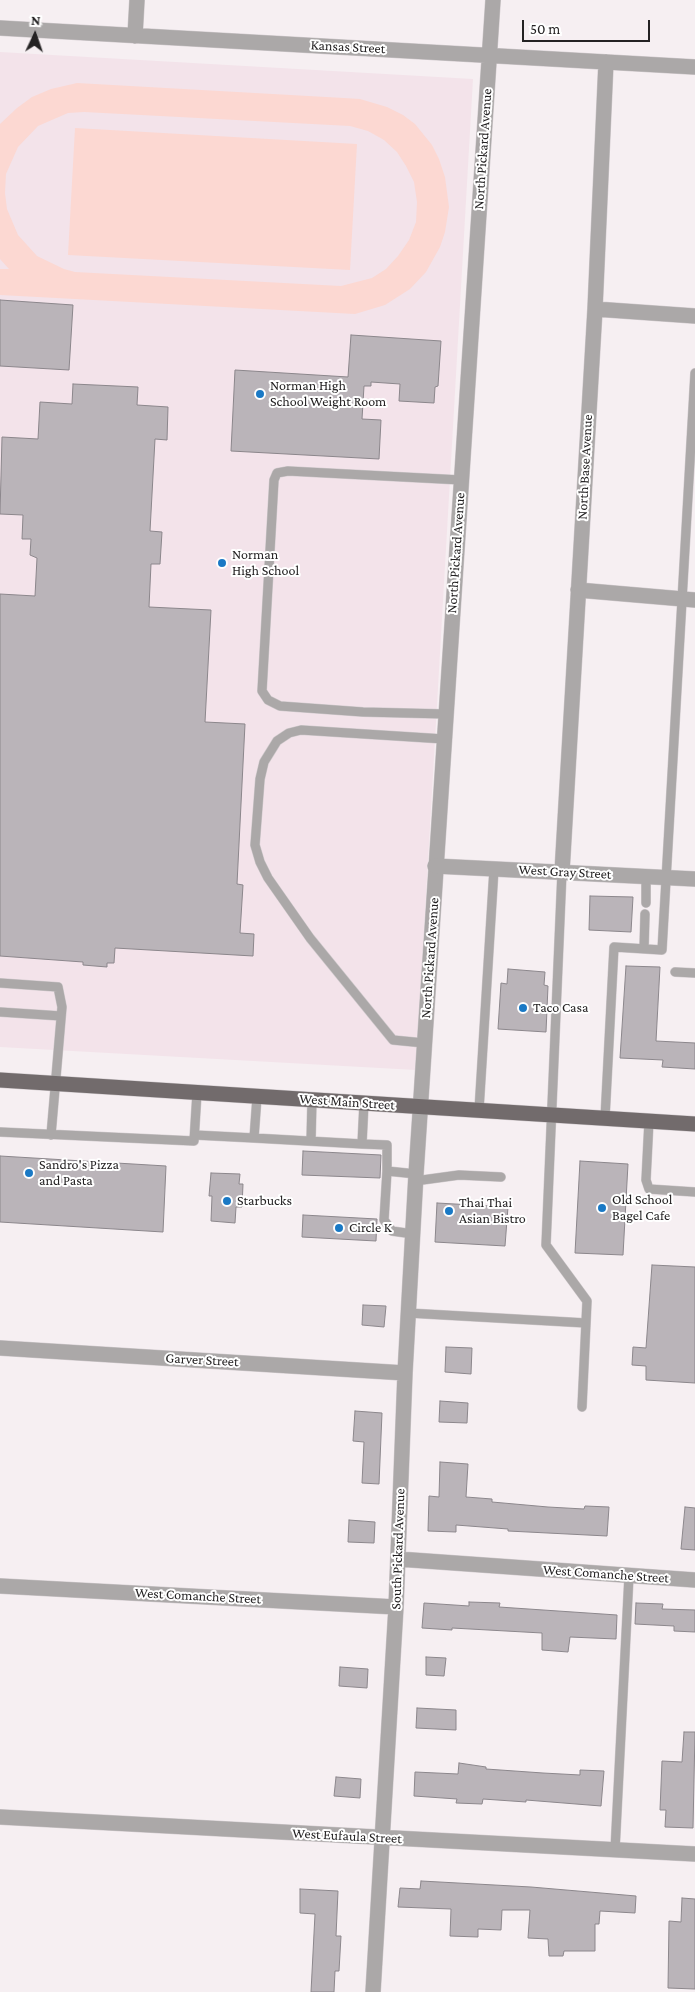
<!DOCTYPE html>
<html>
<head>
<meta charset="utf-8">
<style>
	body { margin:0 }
	#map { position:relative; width:695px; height:1992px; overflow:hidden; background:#f6eff2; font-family:"Crimson Pro",serif }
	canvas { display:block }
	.north { position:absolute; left:10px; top:10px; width:50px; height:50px; -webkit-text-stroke:4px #fff; paint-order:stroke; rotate:3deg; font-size:14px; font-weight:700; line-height:20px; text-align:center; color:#242223 }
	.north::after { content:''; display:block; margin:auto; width:18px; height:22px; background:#242223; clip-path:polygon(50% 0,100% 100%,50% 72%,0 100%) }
	.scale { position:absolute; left:522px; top:20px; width:128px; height:22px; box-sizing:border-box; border:2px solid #242223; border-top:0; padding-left:6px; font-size:15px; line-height:18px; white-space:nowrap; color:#242223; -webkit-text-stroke:4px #fff; paint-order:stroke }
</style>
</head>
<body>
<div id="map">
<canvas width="695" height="1992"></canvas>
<div class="north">N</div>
<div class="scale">50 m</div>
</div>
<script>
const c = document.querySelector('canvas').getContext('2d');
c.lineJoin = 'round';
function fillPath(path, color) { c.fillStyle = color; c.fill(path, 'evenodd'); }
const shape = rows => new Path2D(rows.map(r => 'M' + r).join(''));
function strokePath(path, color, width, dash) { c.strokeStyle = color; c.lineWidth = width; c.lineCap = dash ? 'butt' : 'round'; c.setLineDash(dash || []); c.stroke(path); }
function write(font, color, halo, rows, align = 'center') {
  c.font = font + ' "Crimson Pro",serif'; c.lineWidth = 4; c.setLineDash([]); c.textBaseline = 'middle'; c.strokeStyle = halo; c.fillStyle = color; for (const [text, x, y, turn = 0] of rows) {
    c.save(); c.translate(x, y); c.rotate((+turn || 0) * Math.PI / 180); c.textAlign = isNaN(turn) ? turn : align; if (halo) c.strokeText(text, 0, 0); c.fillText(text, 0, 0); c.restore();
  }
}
const built = shape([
	[0,52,473,79,416,1070,0,1047]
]);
const green = shape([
	[77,83,344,98,360,99,387,107,403,115,415,124,432,145,439,159,445,177,449,207,445,232,440,247,426,272,410,289,385,305,355,314,0,295,0,269,9,269,0,259,0,124,17,108,32,97,51,89],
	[84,112,350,126,368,131,384,140,397,152,406,166,414,182,417,202,416,222,409,240,398,256,386,269,372,278,341,286,75,272,64,269,37,256,18,235,7,209,5,193,6,174,18,147,38,126,68,113],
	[75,128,357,144,350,270,68,255]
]);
const building = shape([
	[0,300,73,305,69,370,0,366,0,300],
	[351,335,441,341,438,386,435,387,434,403,399,401,400,384,371,382,371,386,364,386,362,419,381,420,379,459,231,451,235,370,348,377,351,335],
	[73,384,138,387,137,405,168,407,167,440,155,439,150,531,162,532,160,564,151,564,149,607,211,610,205,722,245,724,237,884,243,885,240,933,254,934,253,956,115,948,114,963,107,963,107,967,83,965,83,962,0,956,0,594,35,596,37,558,30,555,31,539,22,539,23,515,0,514,2,437,38,439,40,402,72,404,73,384],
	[590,896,633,897,631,932,589,930,590,896],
	[626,966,660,967,656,1041,695,1043,695,1069,662,1067,663,1060,620,1058,626,966],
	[508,969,545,972,544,985,548,986,546,1032,498,1029,501,983,507,984,508,969],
	[303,1151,381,1155,380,1178,302,1175,303,1151],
	[0,1156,166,1166,163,1232,0,1222,0,1156],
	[580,1161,628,1164,623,1255,575,1253,580,1161],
	[211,1173,240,1174,239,1184,243,1184,242,1207,236,1207,235,1223,211,1221,212,1196,209,1196,211,1173],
	[437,1203,508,1207,505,1246,435,1242,437,1203],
	[303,1215,377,1219,376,1241,302,1237,303,1215],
	[652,1265,695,1267,695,1383,646,1380,646,1366,632,1365,633,1347,646,1348,652,1265],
	[363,1305,386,1306,384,1327,362,1325,363,1305],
	[446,1347,472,1348,471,1374,445,1372,446,1347],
	[440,1401,468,1403,467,1423,439,1422,440,1401],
	[355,1411,382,1413,379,1484,362,1483,364,1442,353,1441,355,1411],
	[440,1462,468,1464,466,1497,492,1499,492,1502,548,1507,584,1509,585,1506,609,1507,607,1536,508,1531,508,1529,456,1525,456,1532,428,1531,429,1496,439,1497,440,1462],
	[685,1507,695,1508,695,1550,681,1549,685,1507],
	[349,1520,375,1522,374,1543,348,1542,349,1520],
	[469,1602,500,1603,499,1607,617,1615,616,1639,570,1637,568,1652,542,1650,542,1633,452,1628,452,1630,422,1628,424,1603,469,1606,469,1602],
	[636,1603,663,1604,662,1609,695,1610,695,1632,674,1631,674,1626,635,1624,636,1603],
	[426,1657,446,1658,444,1676,426,1675,426,1657],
	[340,1667,368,1669,367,1688,339,1686,340,1667],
	[417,1708,456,1710,456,1730,416,1728,417,1708],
	[684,1732,695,1732,693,1828,665,1827,666,1810,660,1810,662,1761,682,1762,684,1732],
	[459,1763,486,1767,486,1769,543,1773,580,1775,580,1770,604,1771,601,1806,526,1800,526,1802,483,1799,482,1804,456,1803,457,1799,414,1796,415,1772,458,1774,459,1763],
	[336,1777,361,1779,360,1798,334,1796,336,1777],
	[421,1881,531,1887,636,1896,635,1913,600,1911,599,1924,595,1924,595,1951,564,1951,563,1956,549,1956,548,1939,528,1938,530,1910,502,1910,501,1930,478,1929,478,1937,450,1936,451,1909,398,1907,400,1888,420,1889,421,1881],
	[300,1889,338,1891,336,1936,341,1936,339,1971,335,1971,334,1992,311,1992,315,1914,300,1913,300,1889],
	[682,1898,695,1899,695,1989,668,1988,669,1921,681,1922,682,1898]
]);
const service = shape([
	[445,714,363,712,280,706,268,700,262,691,274,480,277,473,288,471,461,480],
	[562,872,546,1245,587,1301,582,1407],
	[646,903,646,877],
	[644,949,645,914],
	[675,972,695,973],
	[0,983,58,987,62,1007,51,1135],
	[0,1012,61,1016],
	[424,1043,393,1040,310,938,268,878,260,862,255,845,260,779,264,762,277,741,289,733,301,730,444,739],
	[479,1110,494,869],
	[605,1118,614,947,662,950,695,373],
	[649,1121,646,1180,649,1189,695,1192],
	[0,1132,194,1141,197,1093],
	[195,1135,254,1138,257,1097],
	[254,1138,362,1144,364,1103],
	[311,1141,312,1100],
	[362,1144,387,1145,387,1171,416,1174],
	[387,1171,384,1220,392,1231,413,1234],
	[415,1181,459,1175,501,1177],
	[408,1313,586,1323],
	[615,1850,629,1576]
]);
const minor = shape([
	[0,28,695,67],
	[135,36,137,0],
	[595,309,695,316],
	[578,590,695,600],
	[562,872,595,309,606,62],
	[0,1348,405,1373],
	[398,1559,695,1580],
	[0,1586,396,1607],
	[0,1817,695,1854],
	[373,1992,396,1607,405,1373,416,1174,493,0]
]);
const tertiary = shape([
	[435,866,695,879]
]);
const primary = shape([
	[0,1080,695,1124]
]);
const markers = [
	[260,394,5,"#1a79c5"],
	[222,563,5,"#1a79c5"],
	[523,1008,5,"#1a79c5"],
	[29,1173,5,"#1a79c5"],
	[227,1201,5,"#1a79c5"],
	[602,1208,5,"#1a79c5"],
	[449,1211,5,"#1a79c5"],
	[339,1228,5,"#1a79c5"]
];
const streetNames = [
	["Kansas Street",348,47,3],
	["North Pickard Avenue",483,149,-86],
	["North Base Avenue",585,467,-87],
	["North Pickard Avenue",456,553,-86],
	["West Gray Street",565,872,3],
	["North Pickard Avenue",430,958,-86],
	["West Main Street",347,1102,4],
	["Garver Street",202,1360,3],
	["South Pickard Avenue",398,1549,-88],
	["West Comanche Street",606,1574,4],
	["West Comanche Street",198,1596,3],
	["West Eufaula Street",347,1836,3]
];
const poiNames = [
	["Norman High",270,386],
	["School Weight Room",270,402],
	["Norman",232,555],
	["High School",232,571],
	["Taco Casa",533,1008],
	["Sandro's Pizza",39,1165],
	["and Pasta",39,1181],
	["Old School",612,1200],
	["Bagel Cafe",612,1216],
	["Starbucks",237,1201],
	["Thai Thai",459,1203],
	["Asian Bistro",459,1219],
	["Circle K",349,1228]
];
fillPath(built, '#f3e3ea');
fillPath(green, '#fcd8d2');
fillPath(building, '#bab4b9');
strokePath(building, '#8c878c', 1);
strokePath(service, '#d0cacd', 10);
strokePath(minor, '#d0cacd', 16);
strokePath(tertiary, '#d0cacd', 16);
strokePath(primary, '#d0cacd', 16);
strokePath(service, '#aba8a8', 9);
strokePath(minor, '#aba8a8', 15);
strokePath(tertiary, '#aba8a8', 15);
strokePath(primary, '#726b6c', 15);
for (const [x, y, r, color] of markers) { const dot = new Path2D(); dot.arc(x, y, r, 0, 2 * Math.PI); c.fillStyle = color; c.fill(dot); strokePath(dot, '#fff', 2); }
write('14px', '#242223', '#fff', streetNames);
write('14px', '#242223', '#fff', poiNames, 'left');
</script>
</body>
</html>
